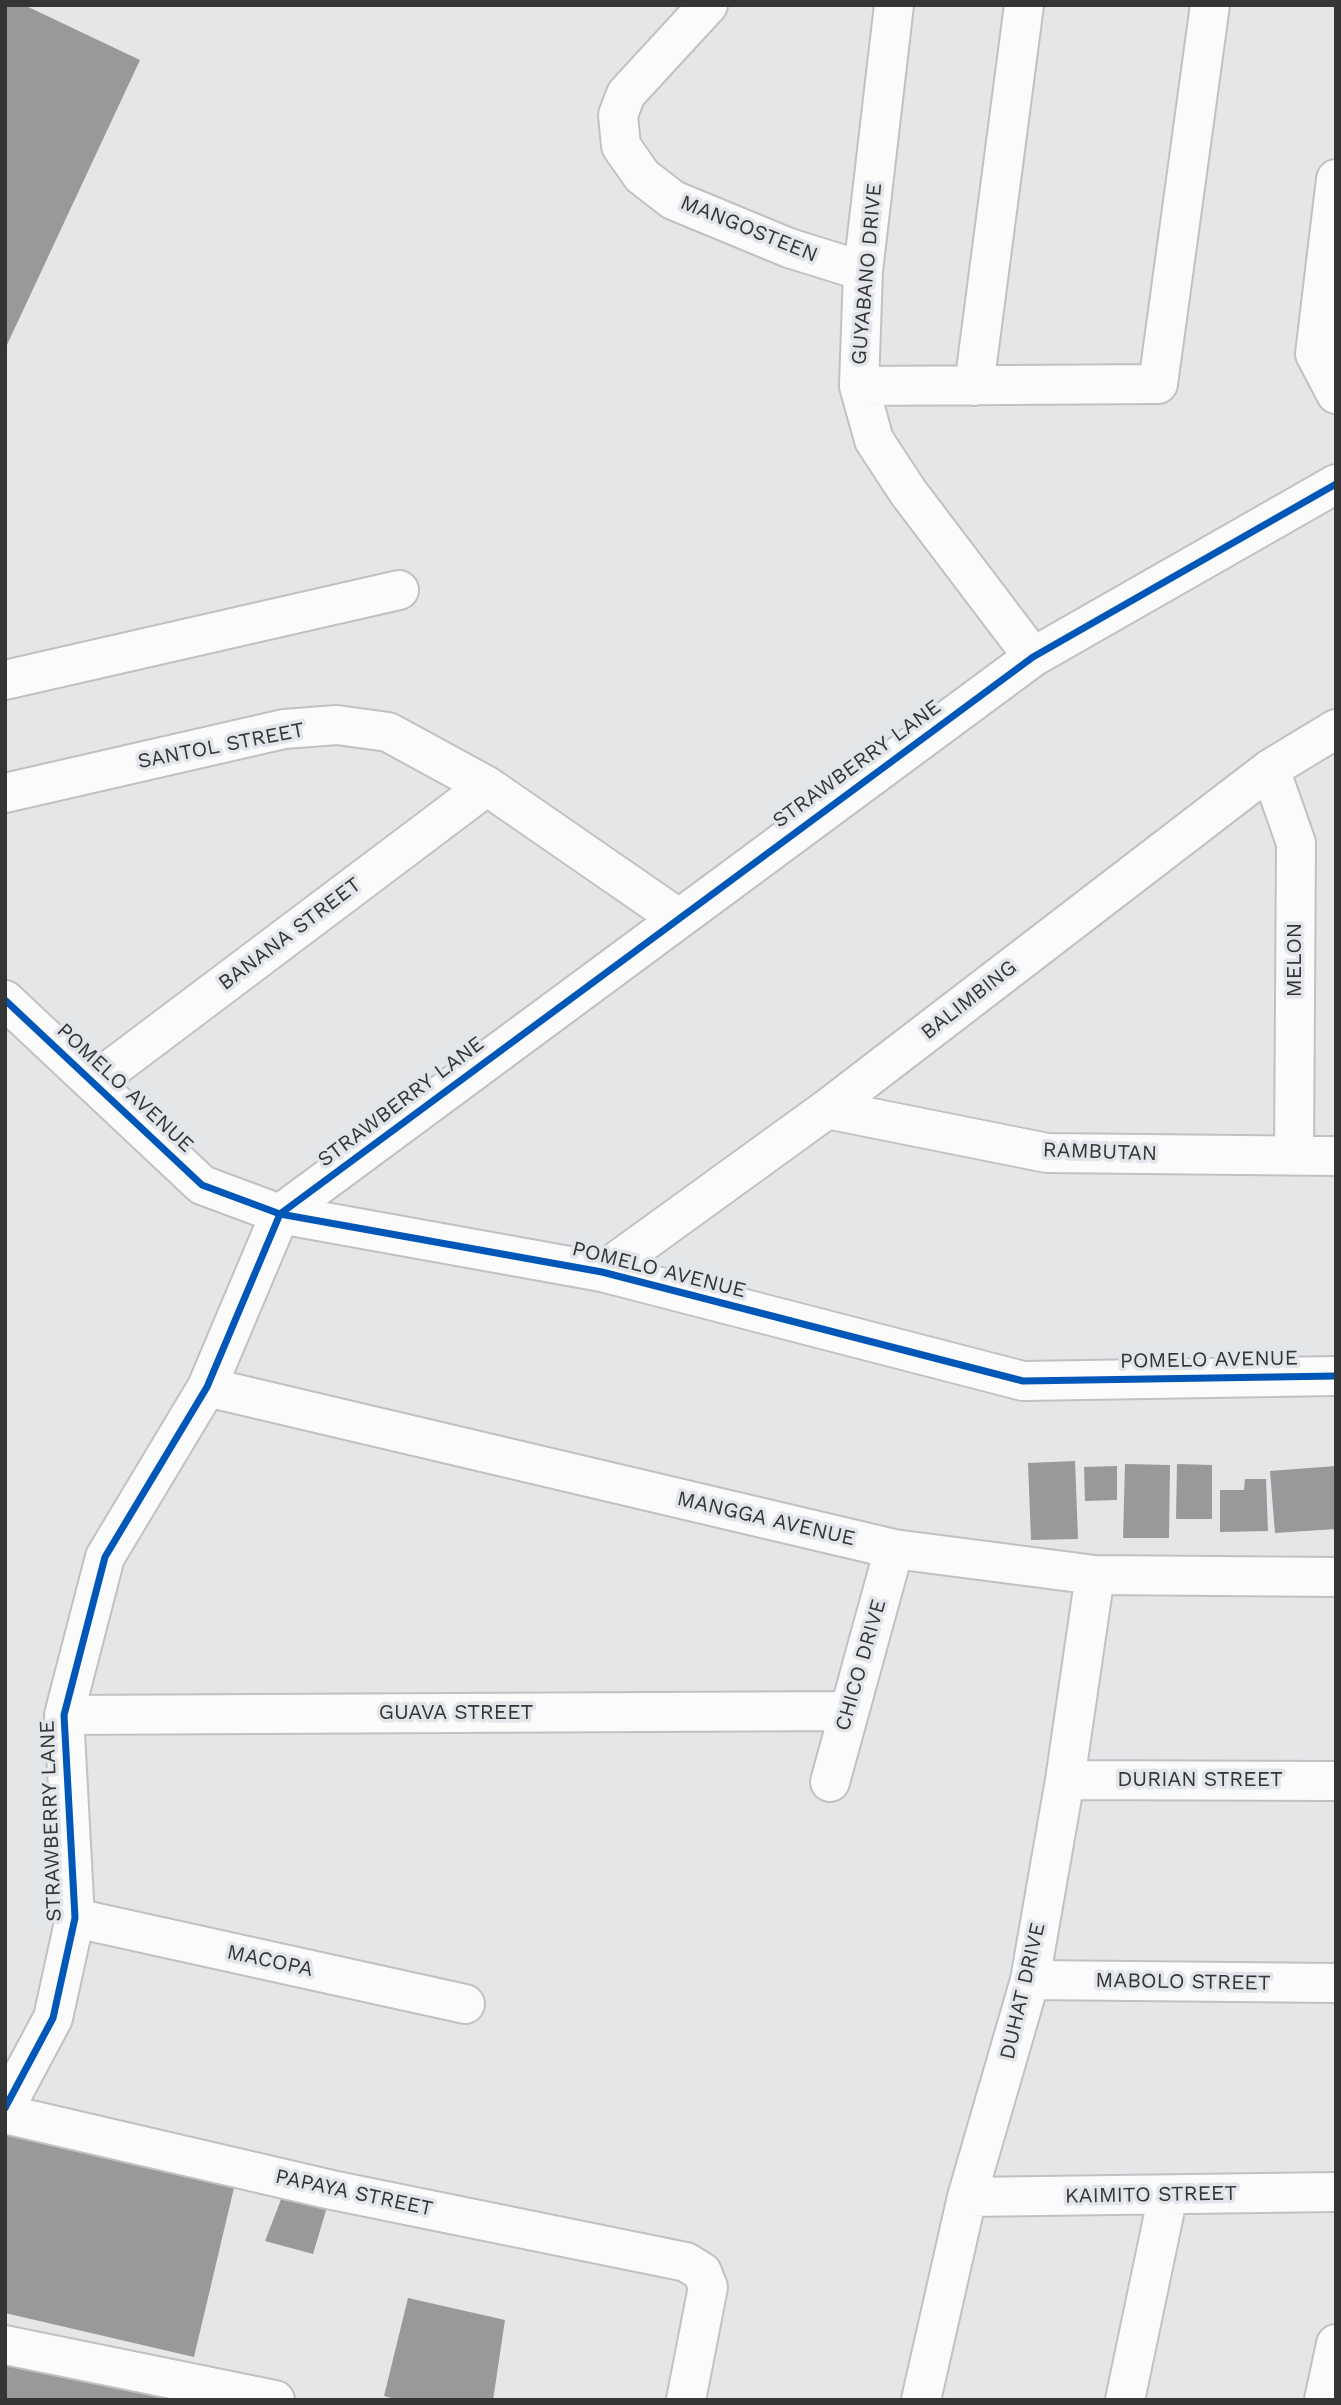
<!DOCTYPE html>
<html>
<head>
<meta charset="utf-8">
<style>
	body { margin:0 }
	#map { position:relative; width:1341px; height:2405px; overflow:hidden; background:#e4e6e8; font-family:"Work Sans",sans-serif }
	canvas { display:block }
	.frame { position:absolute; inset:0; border:7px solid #333537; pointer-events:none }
</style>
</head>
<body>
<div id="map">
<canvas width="1341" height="2405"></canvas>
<div class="frame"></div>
</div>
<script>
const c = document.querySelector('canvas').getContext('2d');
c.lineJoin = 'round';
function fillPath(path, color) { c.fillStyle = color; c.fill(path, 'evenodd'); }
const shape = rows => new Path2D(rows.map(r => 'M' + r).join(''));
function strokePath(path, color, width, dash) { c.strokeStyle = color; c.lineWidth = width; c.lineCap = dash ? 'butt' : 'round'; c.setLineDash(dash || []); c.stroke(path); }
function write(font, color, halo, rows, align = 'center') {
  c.font = font + ' "Work Sans",sans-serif'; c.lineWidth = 7; c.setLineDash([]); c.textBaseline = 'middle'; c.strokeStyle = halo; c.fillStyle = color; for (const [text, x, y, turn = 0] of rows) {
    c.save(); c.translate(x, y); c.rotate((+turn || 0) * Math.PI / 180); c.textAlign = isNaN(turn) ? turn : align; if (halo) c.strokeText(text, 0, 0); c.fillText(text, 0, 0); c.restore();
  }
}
const building = shape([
	[5,5,24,5,140,60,5,349],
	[1075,1461,1078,1539,1031,1540,1028,1463],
	[1125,1464,1170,1465,1169,1538,1123,1538],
	[1177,1464,1212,1465,1212,1519,1176,1519],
	[1117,1466,1117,1500,1085,1501,1084,1467],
	[1336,1466,1336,1529,1275,1533,1270,1471],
	[1245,1479,1266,1479,1268,1531,1220,1532,1220,1490,1244,1490],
	[5,2121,237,2175,194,2357,5,2313],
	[282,2197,327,2207,313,2254,265,2241],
	[408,2298,505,2320,493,2400,399,2400,384,2396],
	[5,2354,184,2400,5,2400]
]);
const street = shape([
	[708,5,626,94,618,115,621,146,642,176,673,200,789,248,863,271],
	[894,5,863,271,859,386,874,440,908,492,1033,657],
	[1336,179,1315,354,1336,394],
	[859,386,1158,384,1210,5],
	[974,386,1024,5],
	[5,680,399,590],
	[1270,769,1296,843,1294,1156],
	[5,793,284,729,337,725,388,732,487,786,678,918],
	[5,1000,202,1185,280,1214,602,1272,1023,1381,1336,1376],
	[94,1082,487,786],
	[827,1109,1047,1153,1336,1156],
	[602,1272,827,1109,1270,769,1336,729],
	[207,1387,894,1549,1095,1575,1336,1577],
	[64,1715,847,1711],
	[1065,1780,1336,1781],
	[830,1782,894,1549],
	[75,1918,465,2004],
	[1030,1980,1336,1983],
	[5,2108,53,2018,75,1918,64,1715,105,1557,207,1387,280,1214,1033,657,1336,484],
	[5,2114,332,2190,686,2262,702,2272,708,2287,686,2400],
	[967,2197,1336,2192],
	[5,2345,275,2400],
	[921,2400,967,2197,1030,1980,1065,1780,1095,1575],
	[1125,2400,1168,2195],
	[1324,2400,1336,2344]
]);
const cycleway = shape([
	[5,1000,202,1185,280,1214,602,1272,1023,1381,1336,1376],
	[5,2108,53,2018,75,1918,64,1715,105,1557,207,1387,280,1214,1033,657,1336,484]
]);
const streetNames = [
	["MANGOSTEEN",749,229,22],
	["GUYABANO DRIVE",867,274,-85],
	["SANTOL STREET",221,746,-11],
	["STRAWBERRY LANE",857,764,-36],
	["BANANA STREET",290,934,-37],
	["MELON",1295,960,-90],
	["BALIMBING",969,1000,-38],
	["POMELO AVENUE",125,1088,43],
	["STRAWBERRY LANE",401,1102,-37],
	["RAMBUTAN",1100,1152,2],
	["POMELO AVENUE",659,1270,14],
	["POMELO AVENUE",1209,1360,-1],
	["MANGGA AVENUE",766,1519,13],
	["CHICO DRIVE",861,1665,-74],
	["GUAVA STREET",456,1713],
	["DURIAN STREET",1200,1780],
	["STRAWBERRY LANE",51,1821,-92],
	["MACOPA",270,1961,12],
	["MABOLO STREET",1183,1982,1],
	["DUHAT DRIVE",1023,1991,-77],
	["PAPAYA STREET",354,2193,12],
	["KAIMITO STREET",1151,2195,-1]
];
fillPath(building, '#99989a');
strokePath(street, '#c0c1c3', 42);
strokePath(street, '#fbfbfc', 38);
strokePath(cycleway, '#0057b8', 7);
write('21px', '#333537', '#e2e5ea', streetNames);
</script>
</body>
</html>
